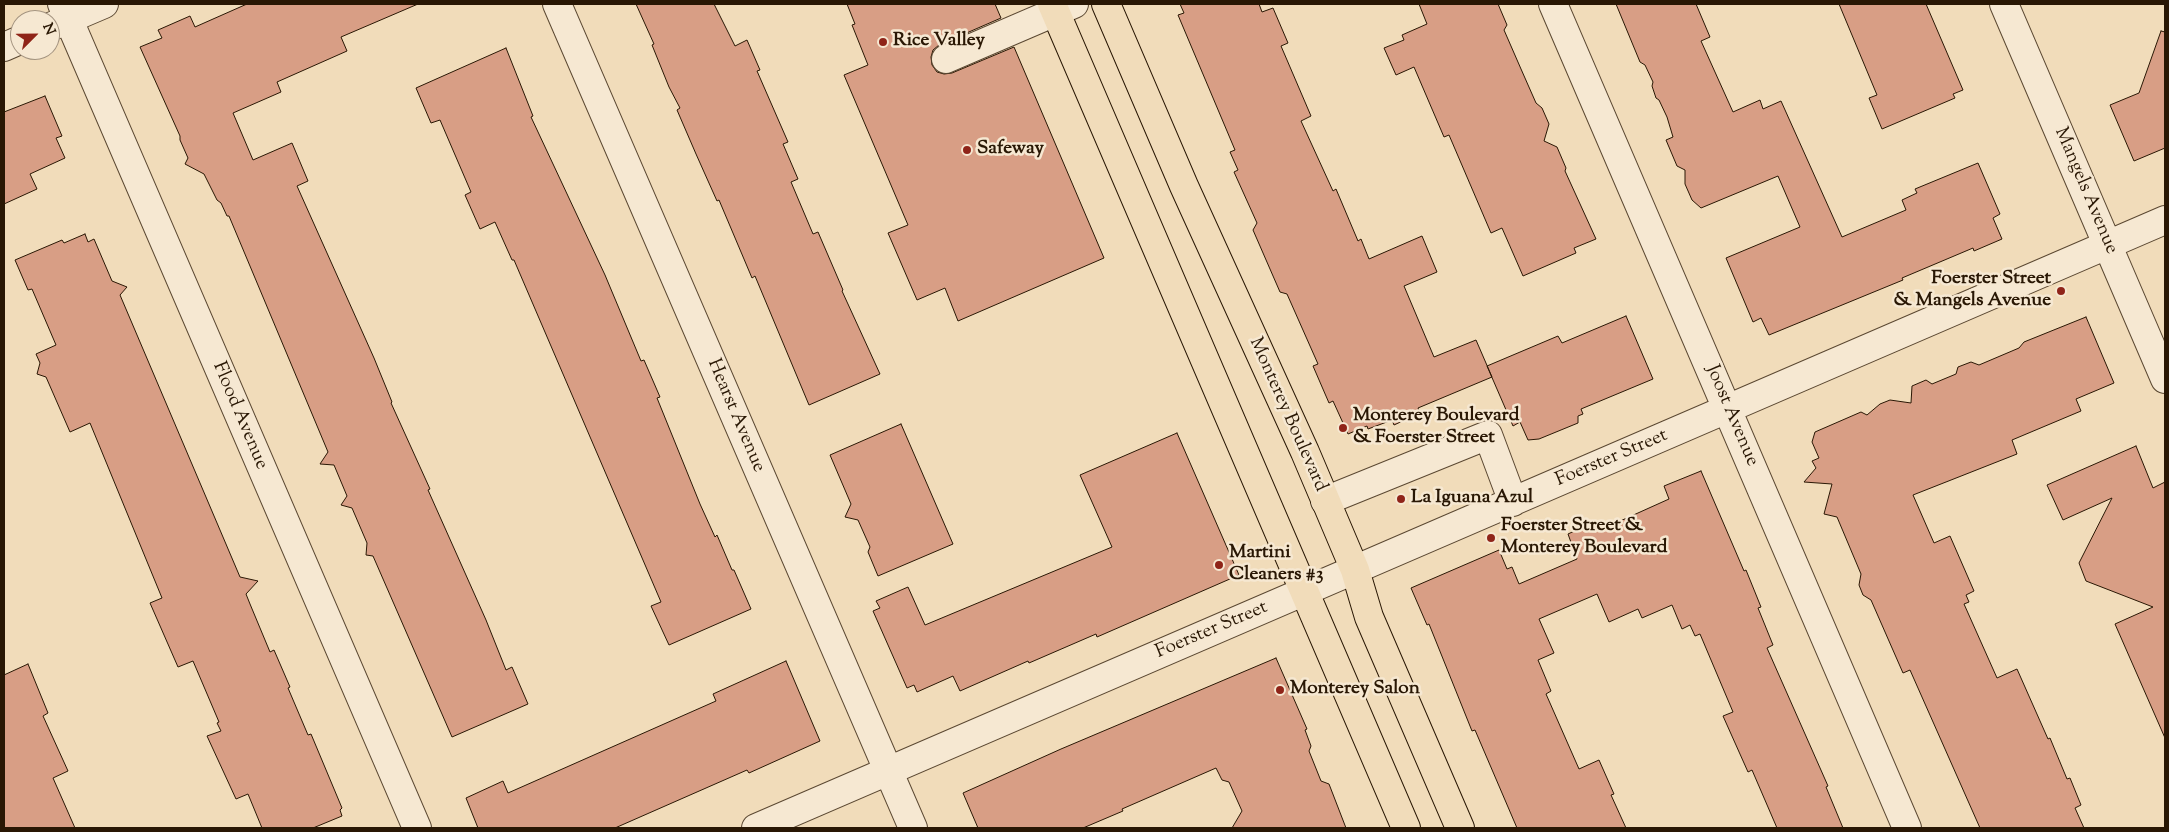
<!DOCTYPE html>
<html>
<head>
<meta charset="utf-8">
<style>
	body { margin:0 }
	#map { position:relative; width:2169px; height:832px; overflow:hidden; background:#f1dcba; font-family:"Sorts Mill Goudy",serif }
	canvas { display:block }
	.frame { position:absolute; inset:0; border:5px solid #291704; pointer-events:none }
	.north { position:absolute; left:10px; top:10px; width:50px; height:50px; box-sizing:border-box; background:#f6e8d2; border:1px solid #a49480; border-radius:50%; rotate:67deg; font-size:14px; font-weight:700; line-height:20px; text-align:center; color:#291704 }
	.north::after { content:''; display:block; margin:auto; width:18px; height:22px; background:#8f2418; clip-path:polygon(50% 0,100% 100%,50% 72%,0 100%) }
</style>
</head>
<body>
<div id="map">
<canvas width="2169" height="832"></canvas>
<div class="frame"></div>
<div class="north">N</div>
</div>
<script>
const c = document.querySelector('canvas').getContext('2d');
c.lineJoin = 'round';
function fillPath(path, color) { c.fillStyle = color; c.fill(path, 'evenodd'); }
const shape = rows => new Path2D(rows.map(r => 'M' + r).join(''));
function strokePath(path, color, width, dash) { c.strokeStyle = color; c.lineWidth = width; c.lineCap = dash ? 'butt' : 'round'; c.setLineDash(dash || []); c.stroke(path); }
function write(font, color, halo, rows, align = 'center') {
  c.font = font + ' "Sorts Mill Goudy",serif'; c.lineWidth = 5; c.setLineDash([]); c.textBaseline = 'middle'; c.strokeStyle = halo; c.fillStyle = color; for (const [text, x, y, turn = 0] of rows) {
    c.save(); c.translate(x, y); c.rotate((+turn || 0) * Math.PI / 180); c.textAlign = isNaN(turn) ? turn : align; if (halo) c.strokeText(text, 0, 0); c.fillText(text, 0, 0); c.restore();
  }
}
const building = shape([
	[247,4,418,4,341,37,347,51,277,82,281,92,233,113,253,160,292,143,308,181,297,186,374,358,392,402,391,403,430,489,428,490,486,620,506,670,512,667,528,704,452,737,373,556,366,555,367,543,352,508,341,505,347,496,334,465,320,464,328,452,229,216,227,216,221,203,217,200,204,174,185,164,188,158,180,140,180,136,140,47,162,38,158,30,190,16,195,27,247,4],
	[636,4,714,4,735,46,747,40,760,70,757,71,788,142,783,144,798,179,791,182,813,234,818,232,843,290,842,291,880,374,809,405,755,276,752,278,719,200,717,201,696,154,677,110,680,108,669,87,652,45,654,44,636,4],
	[847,4,995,4,1001,18,939,45,933,50,931,57,932,65,937,72,944,74,952,73,1014,47,1104,258,958,321,945,288,917,300,888,233,908,225,844,75,868,65,852,25,855,24,847,4],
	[1180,4,1259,4,1262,12,1273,8,1288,43,1281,46,1311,116,1301,121,1333,191,1336,189,1358,241,1361,239,1369,259,1422,236,1437,272,1404,286,1434,357,1476,340,1492,377,1418,408,1420,413,1394,425,1392,420,1368,429,1367,426,1348,434,1333,401,1329,403,1313,366,1318,364,1287,294,1280,292,1253,230,1257,223,1234,172,1238,170,1230,152,1235,150,1178,15,1184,13,1180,4],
	[1419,4,1498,4,1507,25,1504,30,1521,69,1536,103,1542,108,1549,124,1544,141,1557,147,1566,168,1565,171,1596,239,1574,248,1576,253,1523,276,1502,228,1491,233,1449,135,1444,137,1414,67,1396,75,1384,48,1404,40,1402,35,1427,24,1419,4],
	[1616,4,1696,4,1710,37,1701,41,1733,112,1760,100,1763,109,1781,101,1842,237,1906,210,1902,200,1917,193,1915,189,1978,163,2000,214,1993,218,2002,239,1974,251,1973,248,1902,278,1903,280,1769,335,1761,318,1753,322,1726,258,1800,227,1778,176,1701,208,1692,200,1685,184,1685,170,1677,166,1666,140,1673,137,1667,117,1659,100,1656,98,1652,86,1653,82,1645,65,1640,62,1616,4],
	[1839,4,1926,4,1963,90,1953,94,1955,98,1882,129,1869,98,1877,95,1839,4],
	[2161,31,2165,32,2165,148,2134,161,2110,105,2139,93,2161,31],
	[506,48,533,116,531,117,605,275,641,361,644,360,660,397,657,398,700,504,715,537,717,535,732,570,734,570,751,609,669,645,651,606,661,602,514,260,512,260,495,222,480,229,465,195,471,192,440,120,431,123,416,88,506,48],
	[45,96,62,136,56,138,65,158,30,174,37,189,4,204,4,112,45,96],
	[85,234,88,242,94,239,112,281,127,287,120,295,240,577,258,581,246,594,250,604,270,652,274,650,290,687,288,688,308,735,311,734,342,808,340,810,342,816,313,828,262,828,248,794,236,799,207,736,221,731,217,723,219,722,193,661,178,667,150,603,162,598,90,423,70,432,46,377,37,374,40,363,36,354,56,345,32,289,28,290,15,260,62,240,64,243,85,234],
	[1626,316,1653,379,1581,409,1583,414,1578,416,1578,423,1539,439,1528,440,1520,422,1513,426,1487,366,1558,336,1562,343,1626,316],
	[2086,317,2114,383,2076,399,2081,411,2012,440,2017,454,1913,495,1934,543,1950,536,1974,591,1966,595,1969,602,1964,604,1997,678,2017,669,2048,739,2050,738,2067,779,2070,778,2081,805,2075,808,2084,828,1980,828,1910,670,1903,673,1871,600,1863,595,1859,585,1861,574,1837,517,1824,514,1832,484,1804,482,1816,468,1812,461,1819,458,1812,442,1815,432,1861,412,1867,415,1880,404,1890,400,1911,403,1912,386,1926,380,1932,384,1956,374,1958,367,1971,362,1979,365,2019,348,2024,342,2086,317],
	[901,424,953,544,878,576,868,552,870,547,858,520,845,517,851,504,830,455,901,424],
	[1177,433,1239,575,1097,637,1096,634,1029,663,1028,661,960,691,953,676,917,692,914,685,907,688,873,611,880,608,876,601,908,587,925,625,1112,547,1080,475,1177,433],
	[2136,446,2153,488,2165,482,2165,738,2115,624,2153,607,2086,581,2079,563,2112,498,2063,520,2047,485,2136,446],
	[1701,471,1744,571,1746,570,1761,607,1758,608,1773,645,1767,648,1828,786,1826,787,1843,828,1777,828,1752,770,1748,772,1723,716,1733,712,1700,634,1695,636,1690,625,1682,629,1672,605,1642,618,1638,609,1609,622,1597,594,1539,619,1554,653,1538,660,1551,691,1546,694,1579,769,1599,760,1614,794,1611,795,1626,828,1517,828,1475,730,1472,731,1429,624,1427,625,1411,588,1499,550,1507,569,1512,567,1519,584,1577,559,1568,534,1594,522,1598,531,1669,499,1664,486,1701,471],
	[1276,658,1307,729,1305,730,1311,746,1309,751,1321,781,1329,784,1346,828,1232,828,1242,811,1229,782,1222,780,1216,768,1122,809,1123,811,1083,828,978,828,963,793,1061,749,1276,658],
	[786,661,820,741,749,773,747,770,615,828,478,828,466,798,503,781,508,793,716,701,713,694,786,661],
	[28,664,48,713,43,716,68,771,53,778,75,828,4,828,4,675,28,664]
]);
const minor = shape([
	[62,4,417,828],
	[557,4,913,828],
	[1553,4,1907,828],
	[2004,4,2165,379],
	[50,27,104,4],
	[4,47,20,40],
	[946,59,1074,4],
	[1325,501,1488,435,1513,502],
	[756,828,2165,220]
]);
const major = shape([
	[1052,4,1406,828],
	[1106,4,1184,186,1305,452,1355,570,1369,617,1460,828]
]);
const markers = [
	[883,42,5,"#8f2418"],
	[967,150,5,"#8f2418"],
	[2061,291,5,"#8f2418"],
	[1343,428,5,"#8f2418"],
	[1401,499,5,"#8f2418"],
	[1491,538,5,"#8f2418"],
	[1219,565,5,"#8f2418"],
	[1280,690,5,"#8f2418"]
];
const poiNames = [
	["Rice Valley",893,42],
	["Safeway",977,150],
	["Foerster Street",2051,280,"right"],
	["& Mangels Avenue",2051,302,"right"],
	["Monterey Boulevard",1353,417],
	["& Foerster Street",1353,439],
	["La Iguana Azul",1411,499],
	["Foerster Street &",1501,527],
	["Monterey Boulevard",1501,549],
	["Martini",1229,554],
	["Cleaners #3",1229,576],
	["Monterey Salon",1290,690]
];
const streetNames = [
	["Mangels Avenue",2085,191,67],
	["Monterey Boulevard",1287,415,66],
	["Flood Avenue",239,416,67],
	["Hearst Avenue",735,416,67],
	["Joost Avenue",1731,416,67],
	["Foerster Street",1612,459,-23],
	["Foerster Street",1212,631,-23]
];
fillPath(building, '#d89e85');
strokePath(building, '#291704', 1);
strokePath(minor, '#5b4832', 30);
strokePath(major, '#291704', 30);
strokePath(minor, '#f6e8d2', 28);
strokePath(major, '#f1dcba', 28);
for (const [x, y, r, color] of markers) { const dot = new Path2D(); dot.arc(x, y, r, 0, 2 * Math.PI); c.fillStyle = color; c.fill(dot); strokePath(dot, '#f6e8d2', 2); }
write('bold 19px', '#291704', '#f6e8d2', poiNames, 'left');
write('19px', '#291704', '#f6e8d2', streetNames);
</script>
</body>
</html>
